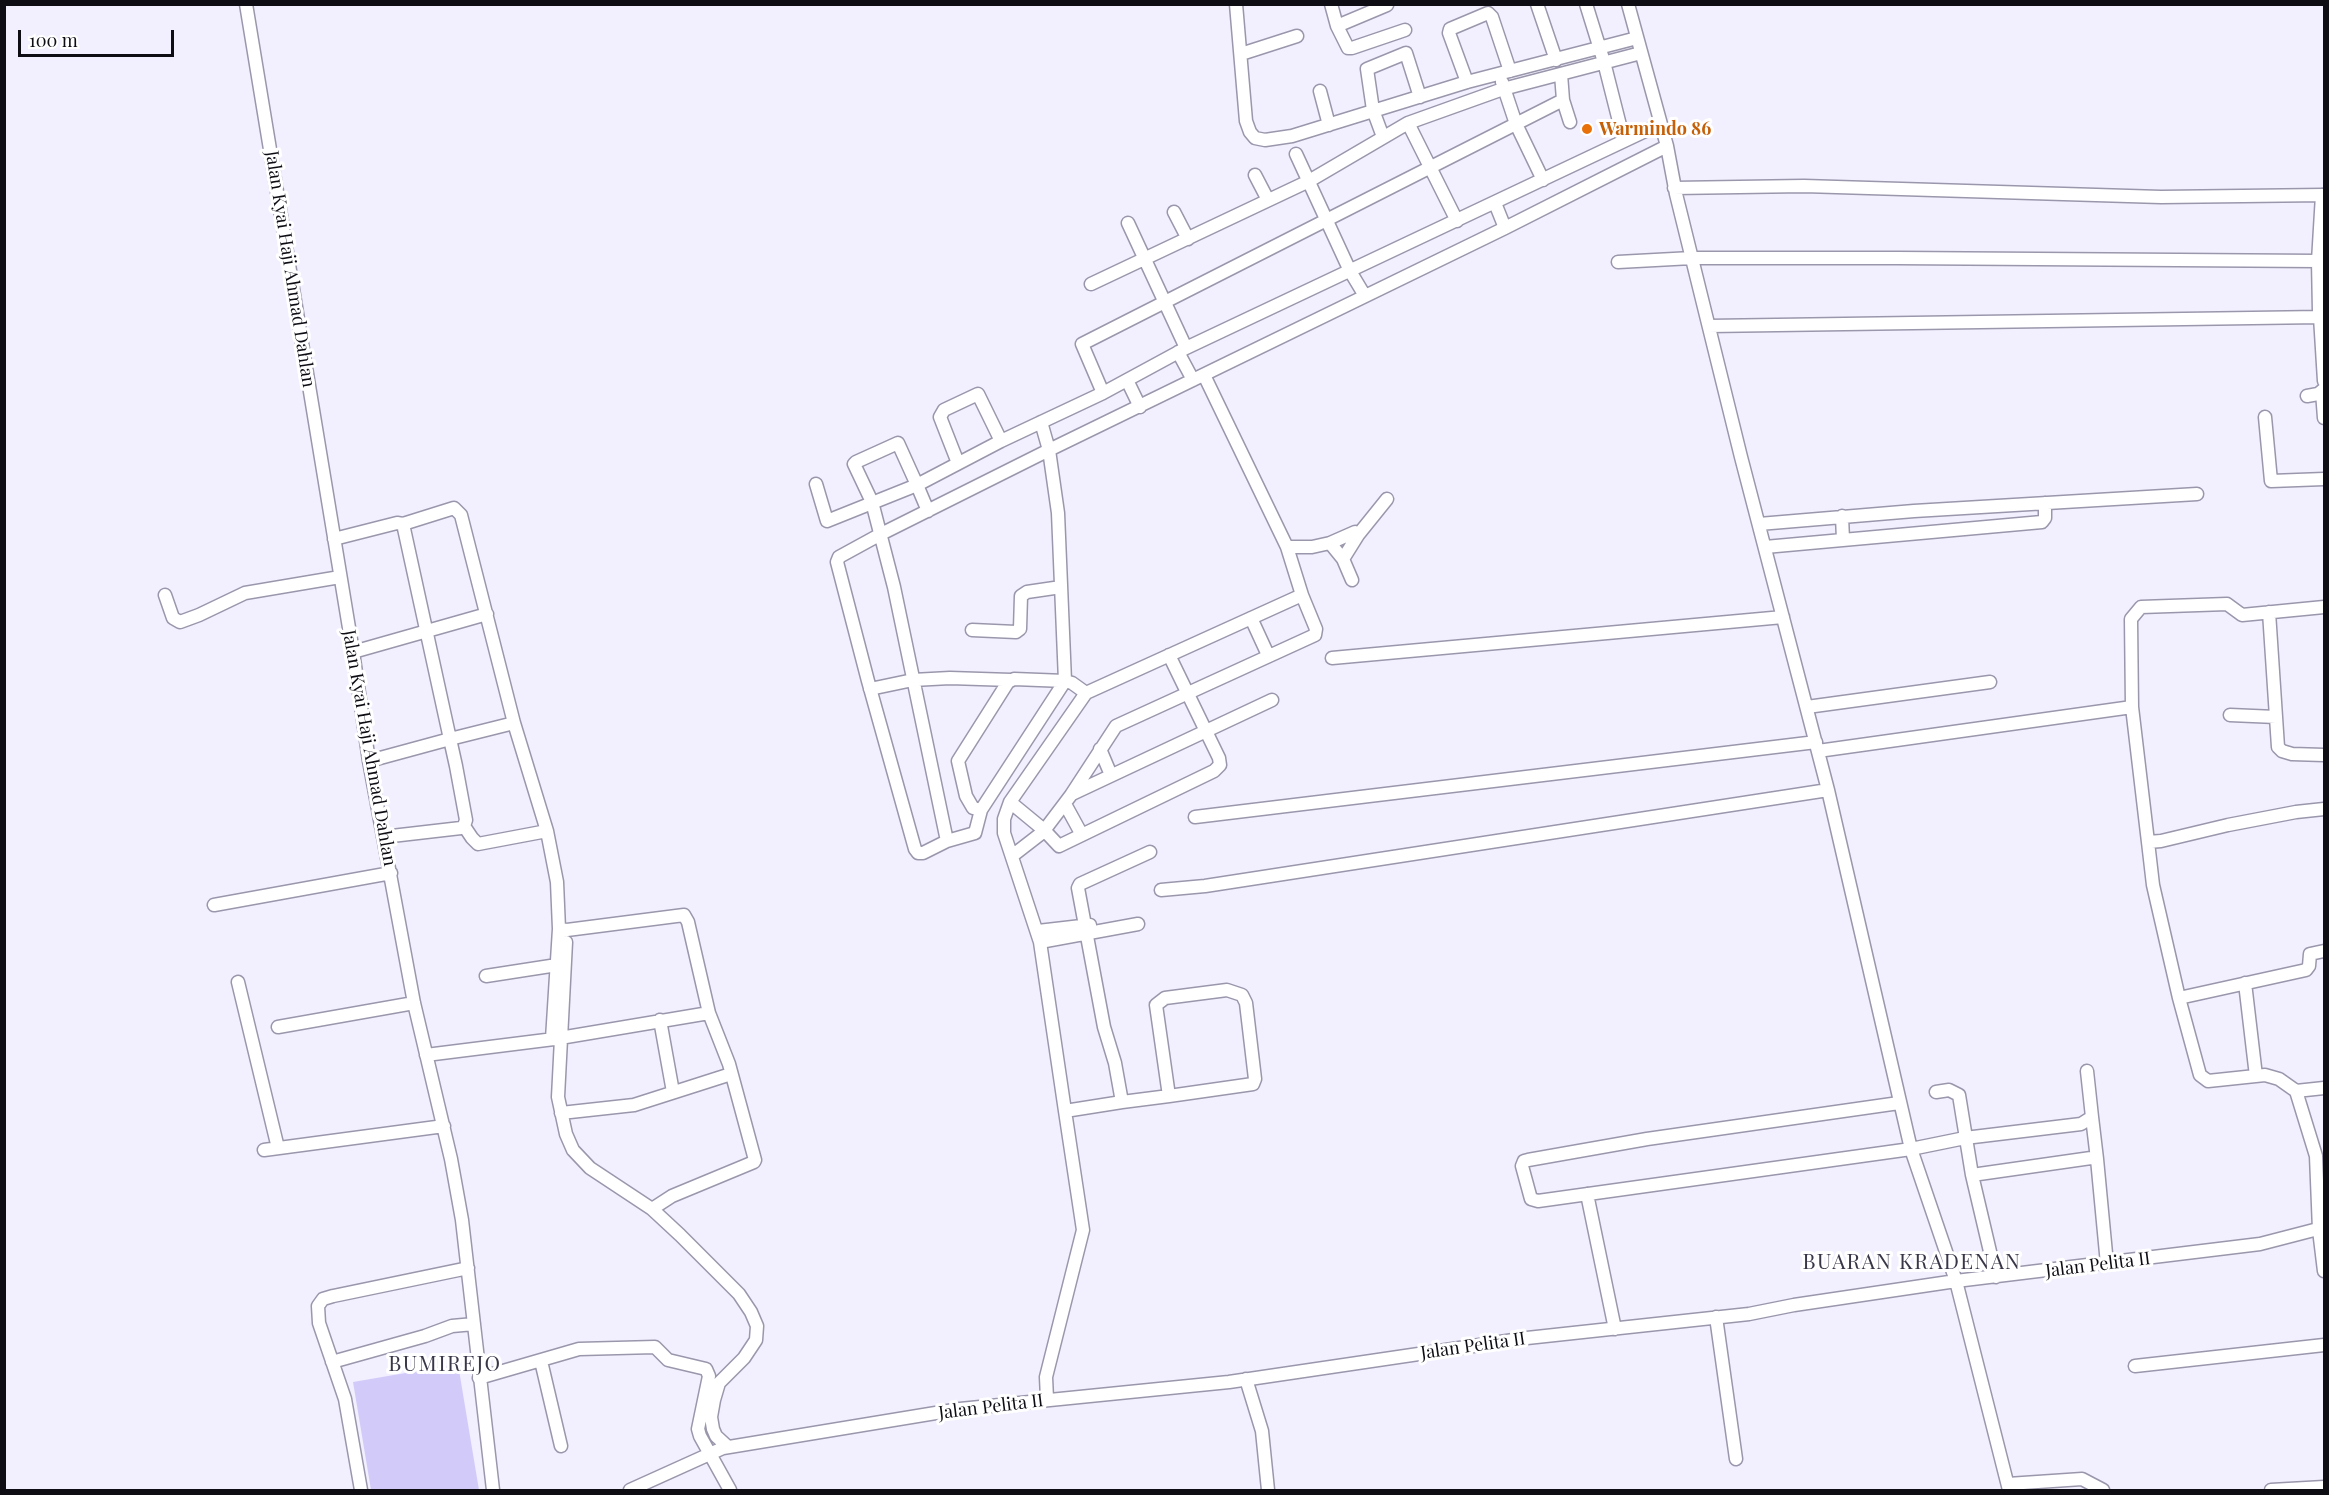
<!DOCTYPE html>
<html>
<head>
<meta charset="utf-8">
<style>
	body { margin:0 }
	#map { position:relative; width:2329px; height:1495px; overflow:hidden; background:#f2f0fe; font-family:"Playfair Display",serif }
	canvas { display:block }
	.frame { position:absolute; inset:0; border:6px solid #0e0d14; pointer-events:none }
	.scale { position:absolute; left:18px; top:30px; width:156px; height:27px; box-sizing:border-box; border:3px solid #0e0d14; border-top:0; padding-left:8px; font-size:18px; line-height:21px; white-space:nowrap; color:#0e0d14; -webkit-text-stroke:4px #fff; paint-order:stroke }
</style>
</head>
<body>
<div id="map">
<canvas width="2329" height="1495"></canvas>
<div class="frame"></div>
<div class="scale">100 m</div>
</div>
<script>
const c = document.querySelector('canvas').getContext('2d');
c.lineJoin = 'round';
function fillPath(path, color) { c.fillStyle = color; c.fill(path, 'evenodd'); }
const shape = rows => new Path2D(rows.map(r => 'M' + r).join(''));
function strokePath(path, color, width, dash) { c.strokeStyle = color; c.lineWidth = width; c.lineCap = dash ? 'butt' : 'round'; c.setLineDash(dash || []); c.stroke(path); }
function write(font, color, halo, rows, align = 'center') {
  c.font = font + ' "Playfair Display",serif'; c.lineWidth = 6; c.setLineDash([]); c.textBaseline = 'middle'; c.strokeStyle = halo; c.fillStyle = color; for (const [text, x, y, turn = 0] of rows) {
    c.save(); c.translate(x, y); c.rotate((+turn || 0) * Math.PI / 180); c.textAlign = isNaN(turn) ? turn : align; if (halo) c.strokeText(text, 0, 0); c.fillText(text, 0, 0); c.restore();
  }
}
const green = shape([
	[458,1364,479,1490,371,1490,353,1382]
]);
const minor = shape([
	[246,4,353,652,369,761,414,1003,451,1159,462,1220,493,1490],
	[1236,4,1246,121,1250,132,1255,138,1265,140,1292,136,1467,82,1637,38],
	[1331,4,1337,26,1348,48,1352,48,1405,30],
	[1537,4,1556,60],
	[1586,4,1604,62,1624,141],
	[1628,4,1667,146,1676,194,1741,457,1828,790,1911,1149,1956,1281,2009,1490],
	[1337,26,1387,5],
	[1241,54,1297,36],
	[1561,74,1563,100,1570,122],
	[1467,82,1449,33,1450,29,1488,13,1492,17,1510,71],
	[1502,82,1516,124,1543,180],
	[1320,91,1329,125],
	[1408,123,1503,89,1641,53],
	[1383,137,1373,110,1367,69,1406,53,1420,97],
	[1296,154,1350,271,1365,296],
	[1255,175,1268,200],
	[1674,188,1804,186,2161,197,2324,195],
	[2322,195,2318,261,2319,312,2320,317,2324,317],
	[1495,203,1505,228],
	[1174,212,1188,239],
	[1128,223,1186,348],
	[1618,262,1692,258,1897,258,2318,261],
	[1091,284,1309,181,1408,123,1457,221],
	[1709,326,2320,317,2324,381],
	[1178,352,1193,380],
	[1127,380,1140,407],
	[2322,392,2324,418],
	[1103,393,1082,344,1563,100],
	[2307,396,2318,394,2324,389],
	[2265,417,2271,481,2324,479],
	[1041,422,1049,450,1058,513,1065,681,981,810,975,833,947,841,894,587,872,502,854,464,856,462,898,443,917,485,1001,441,1103,393,1186,348,1660,124],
	[958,463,940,417,944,410,978,394,1001,441],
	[816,484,827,521,917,485,928,511],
	[1842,516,1843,540],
	[403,524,450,739,514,723],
	[1759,524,1914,511,2197,494],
	[1358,535,1387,499],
	[334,539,397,523,403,524,454,508,461,515,514,723,547,831,557,882,559,929,552,1039],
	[1330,543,1343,559,1352,580],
	[1287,547,1312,547,1330,543,1355,532,1358,535,1343,559],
	[1765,547,2042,522,2045,518,2045,503],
	[165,595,173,618,180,622,199,615,245,593,340,577],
	[2269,612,2278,747,2282,751,2292,754,2324,755],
	[1251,618,1268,655],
	[972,630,1016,632,1020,629,1021,596,1027,592,1061,587],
	[353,652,487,614],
	[1332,658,1783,617],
	[870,689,913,680,950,678,1011,680],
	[1086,693,1010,802,1004,819,1004,833,1040,942,1138,924],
	[1807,707,1990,682],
	[2132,707,2148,842],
	[2230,715,2276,717],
	[1100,749,1111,775],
	[1818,751,2132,707,2131,619,2141,607,2227,604,2242,615,2324,607],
	[369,761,450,739,456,766,466,820,464,826,461,828,383,837],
	[1072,794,1272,700],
	[1010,802,1044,830,1059,846,1214,771,1220,765,1219,758,1169,655],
	[1065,804,1082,835],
	[2324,809,2296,812,2228,825,2161,841,2148,842,2153,885,2179,998,2200,1075,2208,1081,2265,1075,2279,1079,2296,1091,2316,1156,2319,1230,2324,1271],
	[981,810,973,808,966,796,958,761,1008,682,1014,679,1065,681,1072,683,1086,693,1302,595,1287,547,1204,375],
	[1195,817,1816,742],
	[464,826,472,838,478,844,547,831],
	[947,841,923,853,918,853,915,849,868,681,837,562,839,557,881,534,1049,450,1505,228,1667,146],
	[1012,856,1043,832,1071,795,1116,726,1315,635,1316,629,1302,595],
	[1161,890,1205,886,1828,790],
	[214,905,391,873],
	[559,929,567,930,684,915,688,922,709,1013,729,1064,755,1160,754,1162,672,1196,652,1209],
	[1038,931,1090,925],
	[566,942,558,1097,566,1134,573,1150,590,1168,652,1209,680,1235,739,1294,751,1312,757,1326,756,1340,744,1358,719,1383,714,1400,711,1417,713,1429,716,1436,728,1447],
	[1040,942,1065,1111],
	[486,976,557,965],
	[238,982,278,1148],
	[2245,983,2256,1076],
	[2179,998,2306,970,2309,966,2310,954,2324,951],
	[660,1020,673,1092],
	[278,1027,414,1003],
	[426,1055,554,1039,709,1013],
	[2296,1091,2324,1088],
	[1936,1092,1949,1090,1959,1095,1972,1175],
	[1122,1102,1169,1096,1253,1084,1255,1079,1246,1003,1242,995,1227,990,1165,998,1156,1005,1169,1096],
	[1899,1103,1647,1139,1528,1160,1524,1161,1522,1166,1531,1199,1538,1201,1911,1149,1965,1138,2081,1124,2092,1117,2087,1071],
	[561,1113,634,1105,731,1074],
	[2092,1117,2097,1159],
	[264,1150,444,1126],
	[1587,1194,1615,1329],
	[1996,1277,1972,1175,2091,1158,2097,1159,2107,1264],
	[1716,1317,1736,1459],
	[541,1361,561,1446],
	[332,1362,425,1336,452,1326,474,1324],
	[2135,1366,2324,1345],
	[479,1378,579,1349,655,1347,668,1360,706,1369,709,1376,698,1429,700,1436,730,1490],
	[1246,1379,1262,1431,1268,1490],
	[1047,1399,1046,1377,1083,1230,1065,1111,1122,1102,1115,1063,1104,1027,1078,888,1080,884,1150,852],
	[2008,1484,2082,1479,2103,1490],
	[361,1490,345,1399,319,1323,318,1306,323,1299,333,1296,468,1268],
	[630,1490,723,1448,960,1409,1229,1382,1527,1338,1749,1314,1794,1305,1956,1281,2260,1244,2314,1230,2324,1229],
	[2271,1490,2324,1487]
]);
const markers = [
	[1587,129,6,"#e8710a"]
];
const foodNames = [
	["Warmindo 86",1599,129]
];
const streetNames = [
	["Jalan Kyai Haji Ahmad Dahlan",290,269,81],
	["Jalan Kyai Haji Ahmad Dahlan",369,748,80],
	["Jalan Pelita II",2098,1265,-7],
	["Jalan Pelita II",1473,1346,-8],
	["Jalan Pelita II",991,1407,-7]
];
const quarterNames = [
	["BUARAN KRADENAN",1912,1262],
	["BUMIREJO",445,1364]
];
fillPath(green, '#d2cbf9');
strokePath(minor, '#9a97ac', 15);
strokePath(minor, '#fff', 12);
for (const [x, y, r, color] of markers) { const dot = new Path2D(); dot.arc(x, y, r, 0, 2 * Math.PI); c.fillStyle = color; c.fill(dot); strokePath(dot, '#fff', 2); }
write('bold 18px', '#c56008', '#fff', foodNames, 'left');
write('18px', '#0e0d14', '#fff', streetNames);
c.letterSpacing = '1.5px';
write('21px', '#393648', '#fff', quarterNames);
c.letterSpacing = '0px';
</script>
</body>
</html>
